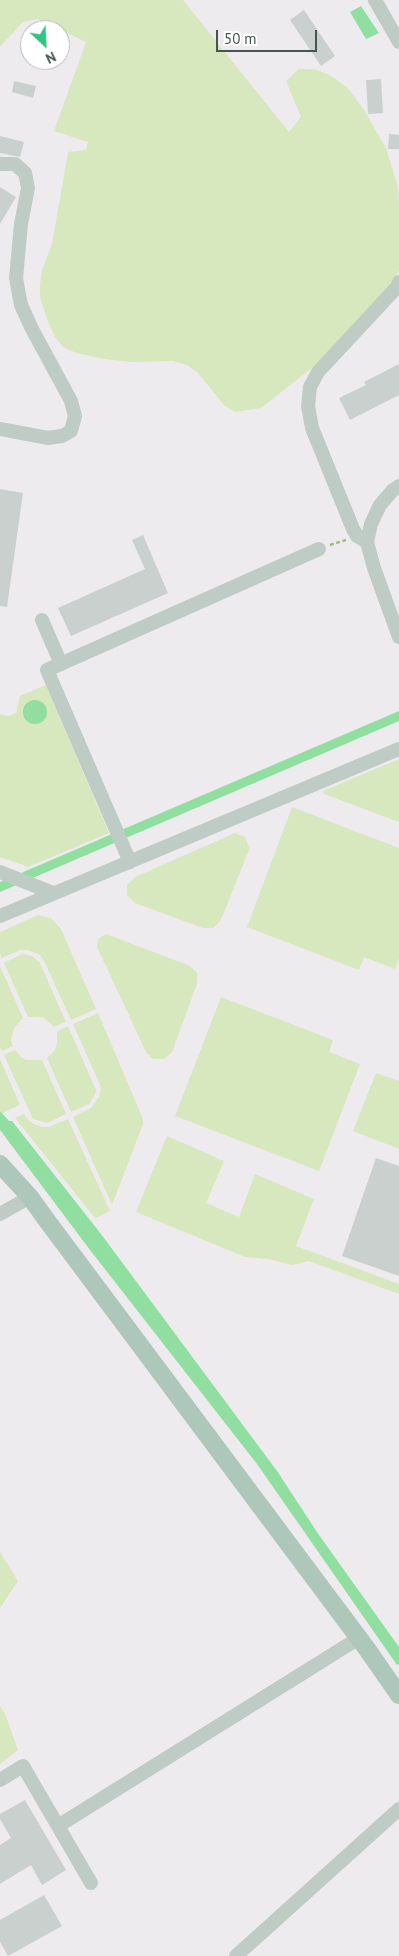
<!DOCTYPE html>
<html>
<head>
<meta charset="utf-8">
<style>
	body { margin:0 }
	#map { position:relative; width:399px; height:1956px; overflow:hidden; background:#eeebee; font-family:"PT Sans",sans-serif }
	canvas { display:block }
	.north { position:absolute; left:20px; top:20px; width:50px; height:50px; box-sizing:border-box; background:#fff; border:1px solid #b5bbb8; border-radius:50%; rotate:155deg; font-size:14px; font-weight:700; line-height:20px; text-align:center; color:#46564e }
	.north::after { content:''; display:block; margin:auto; width:18px; height:22px; background:#2fc484; clip-path:polygon(50% 0,100% 100%,50% 72%,0 100%) }
	.scale { position:absolute; left:216px; top:30px; width:101px; height:22px; box-sizing:border-box; border:2px solid #46564e; border-top:0; padding-left:6px; font-size:15px; line-height:18px; white-space:nowrap; color:#46564e; -webkit-text-stroke:4px #fff; paint-order:stroke }
</style>
</head>
<body>
<div id="map">
<canvas width="399" height="1956"></canvas>
<div class="north">N</div>
<div class="scale">50 m</div>
</div>
<script>
const c = document.querySelector('canvas').getContext('2d');
c.lineJoin = 'round';
function fillPath(path, color) { c.fillStyle = color; c.fill(path, 'evenodd'); }
const shape = rows => new Path2D(rows.map(r => 'M' + r).join(''));
function strokePath(path, color, width, dash) { c.strokeStyle = color; c.lineWidth = width; c.lineCap = dash ? 'butt' : 'round'; c.setLineDash(dash || []); c.stroke(path); }
const green = shape([
	[0,0,183,0,289,132,301,117,286,81,299,69,314,69,330,75,348,88,364,110,386,148,397,184,399,198,399,270,389,290,331,353,261,408,235,412,224,405,198,373,187,365,173,361,131,362,104,359,77,353,64,348,55,337,49,324,40,298,40,284,42,270,52,244,68,152,86,150,88,142,54,131,86,42,38,19,23,22,0,47],
	[46,685,109,833,28,867,0,857,0,714,9,716,16,713,20,696],
	[399,759,399,822,324,794,323,791],
	[292,807,399,848,399,958,395,969,364,957,359,970,247,927],
	[235,833,245,837,249,847,248,852,221,920,213,928,203,928,135,903,127,895,127,885,135,877],
	[38,915,51,918,61,929,96,1009,71,1020,44,961,40,955,28,950,20,950,2,958,0,954,0,932],
	[106,934,190,966,197,973,197,984,172,1052,164,1059,153,1059,146,1052,97,947,98,939],
	[22,954,32,956,40,963,66,1022,54,1027,43,1017,28,1017,4,963],
	[0,966,23,1018,14,1028,11,1040,13,1046,2,1051,0,1047],
	[221,997,333,1040,329,1052,360,1064,319,1171,175,1116],
	[98,1013,143,1119,143,1124,112,1205,73,1117,91,1108,99,1097,101,1090,100,1085,73,1024],
	[68,1026,96,1090,95,1095,89,1104,71,1112,47,1058,55,1050,57,1043,57,1032],
	[15,1050,21,1057,26,1060,42,1060,66,1114,47,1123,33,1119,4,1055],
	[0,1059,20,1105,2,1113,0,1111],
	[376,1073,399,1081,399,1149,353,1131],
	[24,1114,30,1122,42,1127,49,1127,68,1119,110,1211,95,1218,15,1118],
	[167,1136,224,1161,206,1203,239,1217,255,1174,314,1199,296,1246,399,1284,399,1294,309,1261,292,1265,269,1259,245,1257,136,1212],
	[0,1552,18,1581,0,1608],
	[0,1706,6,1716,18,1750,0,1764]
]);
const water = shape([
	[361,6,379,33,366,39,350,12],
	'23 712a12 12 0 1 1 24 0a12 12 0 1 1-24 0Z',
	[399,711,399,721,0,892,0,882],
	[0,1111,9,1121,12,1121,101,1234,277,1471,319,1535,399,1647,399,1664,397,1665,257,1464,90,1250,0,1130]
]);
const building = shape([
	[304,10,335,56,321,66,290,20],
	[381,79,383,113,368,114,366,80],
	[14,81,36,86,33,98,12,92],
	[389,134,399,135,399,149,388,149],
	[0,136,24,142,20,157,0,153],
	[0,187,16,197,0,224],
	[399,364,399,395,350,420,339,398,366,385,364,382],
	[0,489,23,493,7,607,0,606],
	[143,535,168,593,71,636,58,608,145,569,132,540],
	[376,1158,399,1166,399,1276,342,1256],
	[25,1800,66,1870,42,1885,31,1865,0,1884,0,1845,11,1838,0,1819,0,1814],
	[44,1895,62,1926,8,1956,0,1942,0,1920]
]);
const path = shape([
	[330,545,346,540]
]);
const minor = shape([
	[375,0,399,42],
	[0,164,15,164,25,173,28,188,21,224,16,278,21,305,32,329,71,401,75,416,71,431,62,436,48,438,0,429],
	[399,486,393,490,380,505,371,524,367,542,374,568,399,637],
	[367,542,357,536,353,529,312,428,308,406,310,387,318,372,397,287,399,282],
	[42,620,61,664],
	[130,862,47,670,319,549],
	[0,872,53,893],
	[0,916,399,749],
	[0,1214,30,1197],
	[0,1780,23,1766,91,1883],
	[58,1826,359,1638],
	[236,1956,399,1809]
]);
const major = shape([
	[0,1164,30,1197,48,1222,367,1649,399,1695]
]);
fillPath(green, '#d7e7be');
fillPath(water, '#90dfa1');
fillPath(building, '#c9d0cd');
strokePath(path, '#9cc17a', 2.5, [4, 2.5]);
strokePath(minor, '#beccc5', 14);
strokePath(major, '#aec7bb', 18);
</script>
</body>
</html>
